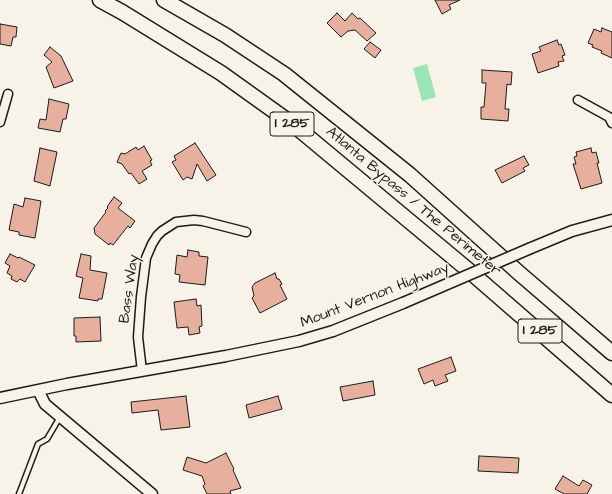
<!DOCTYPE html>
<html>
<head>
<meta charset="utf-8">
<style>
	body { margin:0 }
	canvas { display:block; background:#f7f3e8 }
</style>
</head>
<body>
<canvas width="612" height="494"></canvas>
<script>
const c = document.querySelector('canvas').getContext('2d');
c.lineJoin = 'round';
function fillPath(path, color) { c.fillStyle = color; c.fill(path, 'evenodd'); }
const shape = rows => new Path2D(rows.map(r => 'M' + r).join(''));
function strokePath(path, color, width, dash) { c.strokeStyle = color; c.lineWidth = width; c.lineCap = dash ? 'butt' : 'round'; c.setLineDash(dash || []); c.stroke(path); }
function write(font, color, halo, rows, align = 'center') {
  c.font = font + ' "Architects Daughter",sans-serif'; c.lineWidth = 3; c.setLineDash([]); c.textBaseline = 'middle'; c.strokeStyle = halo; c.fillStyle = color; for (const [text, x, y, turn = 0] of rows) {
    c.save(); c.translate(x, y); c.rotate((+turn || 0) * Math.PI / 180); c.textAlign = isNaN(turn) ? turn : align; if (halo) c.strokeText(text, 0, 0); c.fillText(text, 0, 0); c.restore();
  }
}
const green = shape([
	[427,64,436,97,422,101,413,68]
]);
const building = shape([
	[435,0,460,0,449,5,451,9,442,14,435,0],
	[337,13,345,21,352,13,358,19,360,18,376,33,367,41,355,30,348,31,341,37,327,23,337,13],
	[0,24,17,27,16,37,13,37,11,46,0,44,0,24],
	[602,28,612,32,612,58,601,53,602,51,592,47,593,45,588,43,594,29,601,32,602,28],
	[557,40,559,45,561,44,565,55,562,56,564,61,558,62,559,66,538,73,532,54,541,51,539,47,557,40],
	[370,42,381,50,375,58,364,49,370,42],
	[50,47,61,56,73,81,54,88,46,67,52,62,44,55,50,47],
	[482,70,512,72,511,85,507,84,505,109,509,109,508,121,481,119,481,107,484,107,486,83,482,83,482,70],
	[49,99,69,104,66,119,63,119,60,132,38,128,40,119,46,120,49,99],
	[195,143,216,175,207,181,197,164,192,179,187,177,183,180,172,162,176,160,174,156,195,143],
	[144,146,152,160,150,161,152,165,142,171,147,179,139,184,131,173,129,174,122,164,117,162,121,153,125,154,136,147,138,150,144,146],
	[40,148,57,152,50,186,34,181,40,148],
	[591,148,592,153,596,152,599,163,597,163,602,183,581,189,573,164,576,164,574,157,577,156,576,152,591,148],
	[524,156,529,165,523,168,525,171,502,183,495,170,524,156],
	[114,197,122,203,118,208,135,221,130,228,128,226,113,245,110,243,109,245,95,234,94,228,106,212,105,211,108,208,107,207,114,197],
	[25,198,41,201,35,238,19,235,19,232,9,230,14,204,23,207,25,198],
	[188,250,199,252,199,256,208,257,205,285,179,282,180,275,175,274,177,255,187,257,188,250],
	[10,254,18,258,19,257,35,265,25,282,20,279,17,282,11,279,12,276,7,273,10,266,5,263,10,254],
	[81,254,91,256,90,270,107,273,102,299,98,299,98,301,79,298,83,278,76,276,81,254],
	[275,273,277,279,279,279,282,284,280,285,287,299,260,313,252,298,254,296,252,287,255,283,275,273],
	[196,299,197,306,201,305,202,326,199,327,200,333,189,335,188,327,177,328,174,302,196,299],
	[100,317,101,341,76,342,76,336,74,336,74,318,100,317],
	[451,357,456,371,445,375,448,381,435,386,433,380,424,384,418,369,451,357],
	[373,381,375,395,343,401,340,387,373,381],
	[186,396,190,427,161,430,158,410,132,413,131,402,186,396],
	[278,396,282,409,249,418,246,405,278,396],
	[226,453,234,469,233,470,241,488,230,491,231,494,207,494,203,486,205,484,202,476,183,470,187,457,206,463,226,453],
	[479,456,519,458,518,473,478,471,479,456],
	[563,476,579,486,583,480,592,485,587,494,564,494,555,489,563,476]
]);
const service = shape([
	[19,494,38,444,47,439,60,417]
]);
const minor = shape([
	[578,100,609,117,612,123],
	[0,122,8,94],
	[142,371,138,337,141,297,146,258,152,244,157,236,162,231,176,222,194,220,203,221,246,232]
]);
const tertiary = shape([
	[531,248,572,231,612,220],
	[38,390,45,404,152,494],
	[0,398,67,384,226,356,299,341,333,331,403,303]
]);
const motorway = shape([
	[100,0,122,12,221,73,295,126,467,269,612,395],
	[164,0,225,35,284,74,410,175,519,273,612,353]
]);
const tertiaryBridge = shape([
	[403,303,531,248]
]);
const shields = [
	[292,124,44],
	[540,331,44]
];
const shieldNames = [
	["I 285",292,124],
	["I 285",540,331]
];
const streetNames = [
	["Atlanta Bypass / The Perimeter",413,202,40],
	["Bass Way",130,289,-82],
	["Mount Vernon Highway",375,296,-21]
];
fillPath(green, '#9be4b3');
fillPath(building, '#e7af9d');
strokePath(building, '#1c1c1c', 1);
strokePath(service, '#1c1c1c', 7);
strokePath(minor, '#1c1c1c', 11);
strokePath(tertiary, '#1c1c1c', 13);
strokePath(motorway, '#1c1c1c', 17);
strokePath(service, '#f7f3e8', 4);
strokePath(minor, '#f7f3e8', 8);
strokePath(tertiary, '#f7f3e8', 10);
strokePath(motorway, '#f7f3e8', 14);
strokePath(tertiaryBridge, '#1c1c1c', 13, []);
strokePath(tertiaryBridge, '#f7f3e8', 10);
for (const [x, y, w] of shields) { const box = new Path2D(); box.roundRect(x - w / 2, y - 12, w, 24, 3); c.fillStyle = '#f7f3e8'; c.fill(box); strokePath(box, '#1c1c1c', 1); }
write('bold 14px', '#1c1c1c', null, shieldNames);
write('15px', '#1c1c1c', '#f7f3e8', streetNames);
</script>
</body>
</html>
